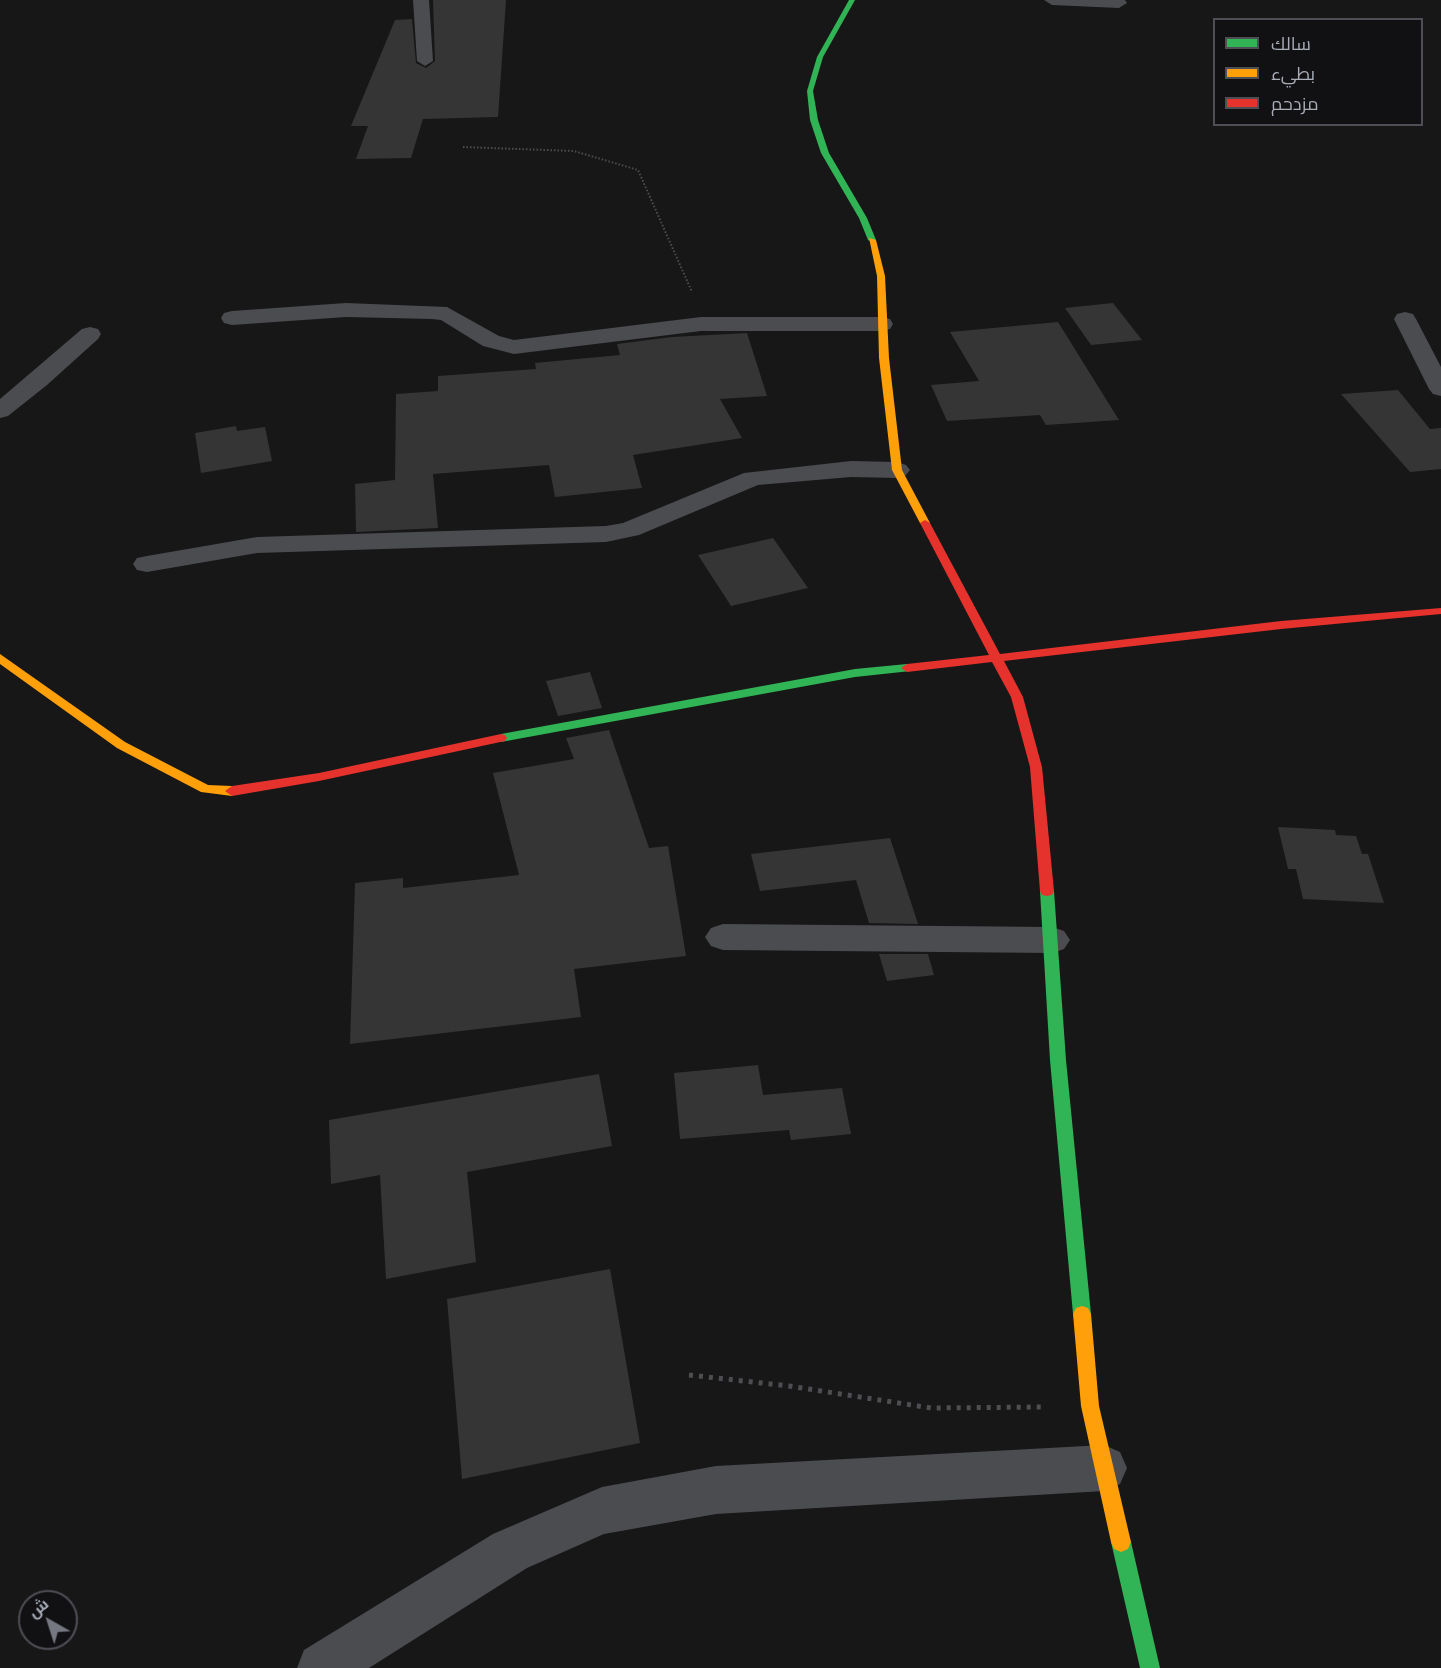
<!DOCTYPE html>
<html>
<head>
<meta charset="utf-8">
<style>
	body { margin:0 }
	#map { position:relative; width:1441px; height:1668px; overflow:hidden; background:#171717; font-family:"Titillium Web",Cairo,sans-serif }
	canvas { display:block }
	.legend { position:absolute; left:1213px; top:18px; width:210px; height:108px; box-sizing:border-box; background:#111113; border:2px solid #4d4f55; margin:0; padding:8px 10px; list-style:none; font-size:18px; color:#a8adb8 }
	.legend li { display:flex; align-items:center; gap:12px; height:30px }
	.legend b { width:30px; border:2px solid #4d4f55 }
	.north { position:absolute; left:18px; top:1590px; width:60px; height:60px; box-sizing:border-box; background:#111113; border:2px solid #4d4f55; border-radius:50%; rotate:321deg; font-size:16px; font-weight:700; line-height:24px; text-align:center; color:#a8adb8 }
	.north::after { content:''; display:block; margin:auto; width:21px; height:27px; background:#757880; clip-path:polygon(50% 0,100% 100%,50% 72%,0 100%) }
</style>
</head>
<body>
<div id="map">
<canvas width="1441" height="1668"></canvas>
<ul class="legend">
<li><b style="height:8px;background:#30b455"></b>سالك</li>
<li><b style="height:8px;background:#ff9f0a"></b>بطيء</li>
<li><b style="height:8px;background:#e5322d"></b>مزدحم</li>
</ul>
<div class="north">ش</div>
</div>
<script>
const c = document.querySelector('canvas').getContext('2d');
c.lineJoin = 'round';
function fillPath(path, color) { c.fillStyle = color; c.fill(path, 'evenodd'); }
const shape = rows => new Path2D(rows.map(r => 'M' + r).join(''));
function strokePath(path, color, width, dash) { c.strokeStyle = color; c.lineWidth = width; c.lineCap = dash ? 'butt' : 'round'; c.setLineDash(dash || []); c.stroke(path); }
const building = shape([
	[433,0,506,0,498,117,423,119,411,158,356,159,368,126,351,126,395,20,412,19,416,63,426,68,435,61],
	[1113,303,1142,340,1091,345,1065,308],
	[1058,322,1119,420,1046,425,1040,415,947,421,931,385,979,381,950,332],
	[747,333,767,396,720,399,742,438,633,455,642,488,555,497,549,465,433,474,438,528,356,532,355,484,395,480,396,394,438,391,438,376,536,369,535,363,620,355,617,344,672,337],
	[1398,390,1430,429,1441,428,1441,469,1410,472,1341,394],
	[236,426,237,431,265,427,272,461,201,473,195,433],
	[773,538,808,588,731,606,698,555],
	[590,672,602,708,558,716,546,681],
	[609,730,649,848,668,846,686,956,574,969,581,1017,350,1044,355,883,403,878,403,888,519,875,493,773,574,759,566,738],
	[1278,827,1335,830,1336,835,1356,836,1362,854,1368,854,1384,903,1303,899,1296,869,1288,869],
	[890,838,918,924,869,923,856,880,760,891,751,854],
	[879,954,928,954,934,975,887,981],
	[758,1065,763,1095,842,1088,851,1134,791,1140,789,1130,680,1139,674,1073],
	[599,1074,612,1146,467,1172,476,1262,386,1279,380,1175,331,1184,329,1120],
	[610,1269,640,1443,462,1479,447,1299]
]);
const pathFar1 = shape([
	[463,147,574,151,638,170,692,292]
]);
const path = shape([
	[689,1375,789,1386,931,1408,1044,1407]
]);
const street = shape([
	[413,0,429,0,433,61,425,66,417,61,413,0],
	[1044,0,1125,0,1127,3,1119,8,1052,5,1044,0],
	[346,303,447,307,499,336,514,340,701,317,882,317,890,319,893,324,890,329,882,331,701,331,514,354,483,346,441,320,432,319,346,317,232,325,224,323,221,318,224,313,232,311,346,303],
	[1405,312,1413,314,1416,319,1441,367,1441,396,1433,394,1429,389,1394,319,1397,314,1405,312],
	[90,327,98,329,101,334,98,339,47,385,8,416,0,418,0,399,82,329,90,327],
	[851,461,897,462,906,465,910,470,906,475,897,478,851,477,758,485,639,535,606,542,257,553,147,572,137,570,133,564,137,558,147,556,257,537,606,526,623,523,744,473,851,461],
	[723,924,1052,927,1064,931,1070,940,1064,949,1052,953,723,950,711,946,705,937,711,928,723,924],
	[1104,1445,1120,1452,1127,1468,1120,1484,1104,1491,716,1514,604,1534,527,1568,369,1668,297,1668,304,1650,493,1534,602,1487,716,1466,1104,1445]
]);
const fast = shape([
	[849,0,855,0,823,57,813,91,818,120,829,153,867,218,876,240,872,242,868,240,859,218,821,153,810,120,807,91,817,57,849,0],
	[907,664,913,668,911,671,855,677,501,742,495,738,501,734,855,669,907,664],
	[1047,886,1052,887,1054,891,1066,1060,1091,1314,1088,1320,1082,1322,1076,1320,1073,1314,1050,1060,1040,891,1042,887,1047,886],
	[1121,1532,1128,1535,1131,1542,1160,1668,1140,1668,1111,1542,1114,1535,1121,1532]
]);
const slow = shape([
	[869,238,876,240,885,276,889,358,902,470,930,523,925,526,920,523,892,470,879,358,877,276,869,238],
	[0,654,125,742,208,785,232,786,239,791,232,796,201,792,117,748,0,664,0,654],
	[1082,1306,1088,1308,1091,1314,1099,1406,1131,1542,1128,1549,1121,1552,1114,1549,1111,1542,1081,1406,1073,1314,1076,1308,1082,1306]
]);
const jam = shape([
	[925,520,930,523,1000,654,1281,621,1441,608,1441,614,1281,629,1004,661,1023,697,1042,767,1054,891,1052,895,1047,896,1042,895,1040,891,1030,767,1011,697,992,662,907,672,901,668,907,664,989,655,920,523,925,520],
	[501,734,505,735,507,738,505,741,319,781,232,796,225,791,232,786,319,773,501,734]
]);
fillPath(building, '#353536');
strokePath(pathFar1, '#4d4e52', 2, [1.5, 2]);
strokePath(path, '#4d4e52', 5, [4, 6]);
fillPath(street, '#4b4c50');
fillPath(fast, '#30b455');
fillPath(slow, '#ff9f0a');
fillPath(jam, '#e5322d');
</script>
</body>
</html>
